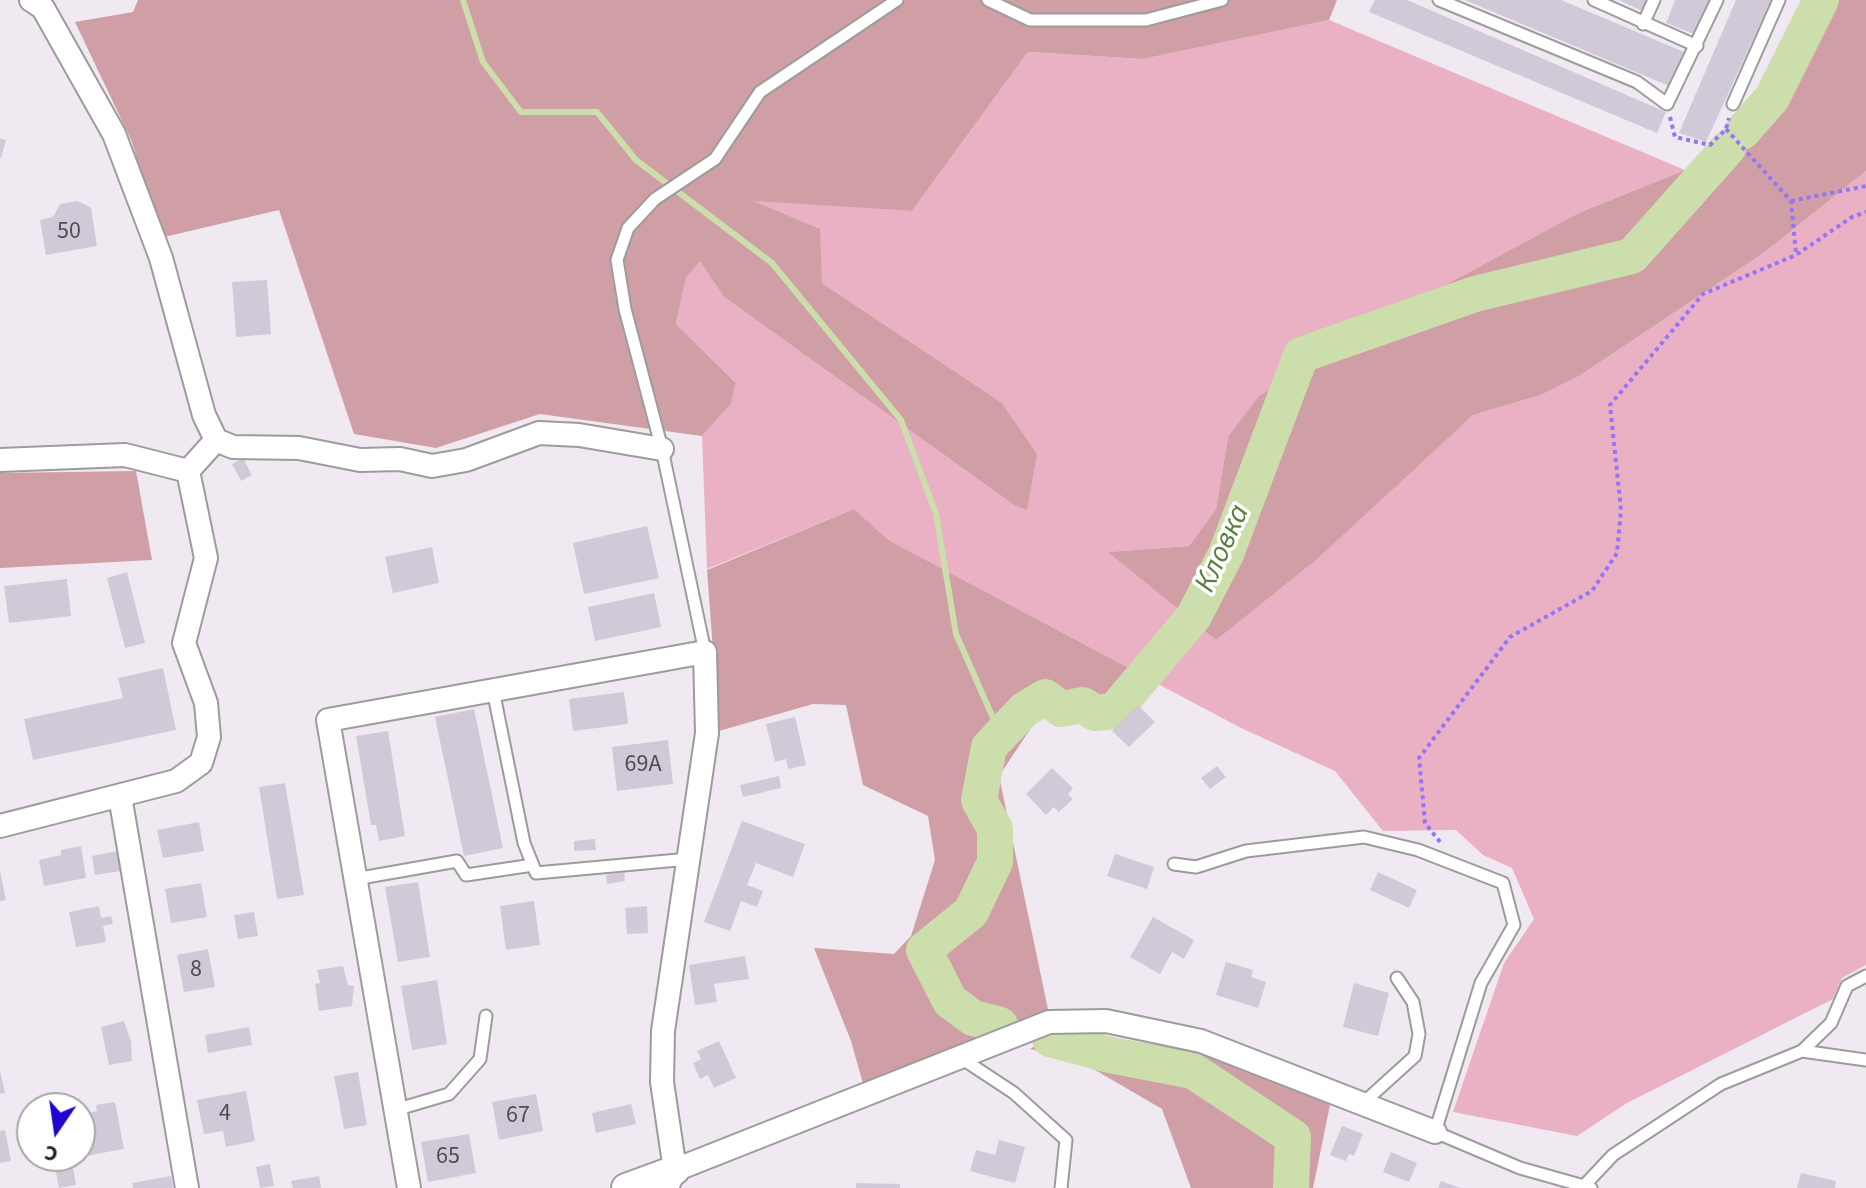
<!DOCTYPE html>
<html>
<head>
<meta charset="utf-8">
<style>
	body { margin:0 }
	#map { position:relative; width:1866px; height:1188px; overflow:hidden; background:#f0e9f2; font-family:"Source Sans 3",sans-serif }
	canvas { display:block }
	.north { position:absolute; left:16px; top:1092px; width:80px; height:80px; box-sizing:border-box; background:#fff; border:2px solid #a7a7a7; border-radius:50%; rotate:193deg; font-size:22px; font-weight:700; line-height:32px; text-align:center; color:#222 }
	.north::after { content:''; display:block; margin:auto; width:28px; height:36px; background:#2005cf; clip-path:polygon(50% 0,100% 100%,50% 72%,0 100%) }
</style>
</head>
<body>
<div id="map">
<canvas width="1866" height="1188"></canvas>
<div class="north">С</div>
</div>
<script>
const c = document.querySelector('canvas').getContext('2d');
c.lineJoin = 'round';
function fillPath(path, color) { c.fillStyle = color; c.fill(path, 'evenodd'); }
const shape = rows => new Path2D(rows.map(r => 'M' + r).join(''));
function strokePath(path, color, width, dash) { c.strokeStyle = color; c.lineWidth = width; c.lineCap = dash ? 'butt' : 'round'; c.setLineDash(dash || []); c.stroke(path); }
function write(font, color, halo, rows, align = 'center') {
  c.font = font + ' "Source Sans 3",sans-serif'; c.lineWidth = 7; c.setLineDash([]); c.textBaseline = 'middle'; c.strokeStyle = halo; c.fillStyle = color; for (const [text, x, y, turn = 0] of rows) {
    c.save(); c.translate(x, y); c.rotate((+turn || 0) * Math.PI / 180); c.textAlign = isNaN(turn) ? turn : align; if (halo) c.strokeText(text, 0, 0); c.fillText(text, 0, 0); c.restore();
  }
}
const grass = shape([
	[1329,20,1685,170,1581,212,1228,437,1216,509,1189,546,1109,552,1216,640,1473,415,1541,395,1579,376,1765,252,1866,171,1866,965,1842,978,1833,999,1627,1103,1577,1136,1453,1112,1504,963,1534,919,1512,868,1483,855,1456,830,1383,831,1335,771,1241,728,887,540,854,509,707,569,702,436,731,404,736,383,676,324,686,278,700,260,724,297,1014,505,1027,509,1001,402,822,283,750,200,912,211,1028,52,1143,59]
]);
const forest = shape([
	[138,0,1337,0,1329,20,1143,59,1028,52,912,211,753,201,820,229,822,283,1001,402,1037,454,1027,510,1014,505,724,297,700,261,686,278,676,324,736,383,731,404,702,436,540,414,436,448,354,434,279,210,160,238,132,142,75,22,133,12],
	[1808,0,1866,0,1866,171,1765,252,1579,376,1541,395,1473,415,1317,559,1216,640,1108,552,1189,546,1216,509,1228,437,1259,396,1444,286,1581,212,1685,170,1758,125],
	[136,471,152,560,0,568,0,473],
	[854,509,888,540,1151,680,1116,717,1075,721,1041,713,999,776,1049,1014,864,1087,851,1041,814,948,894,954,911,936,935,860,928,816,863,785,846,705,813,704,719,731,707,570],
	[1065,1029,1223,1057,1330,1105,1313,1188,1191,1188,1162,1109,1078,1060,1030,1049]
]);
const stream = shape([
	[463,0,483,62,521,112,597,112,636,160,772,263,901,420,936,514,956,634,1001,736]
]);
const river = shape([
	[1742,132,1772,98,1821,0],
	[1000,1025,973,1018,950,1001,924,950,971,912,995,862,995,829,979,800,989,747,1024,710,1045,697,1061,709,1083,705,1095,713,1114,711,1194,616,1226,554,1301,355,1475,294,1632,256,1728,148],
	[1050,1039,1110,1055,1193,1071,1293,1137,1291,1188]
]);
const building = shape([
	[1375,0,1407,0,1666,112,1657,133,1369,12],
	[1465,0,1561,0,1689,54,1676,89],
	[1619,0,1649,0,1644,12],
	[1675,0,1715,0,1700,36,1666,23],
	[1736,0,1771,0,1706,142,1679,133],
	[0,138,6,140,1,158,0,158],
	[78,201,91,208,97,246,46,255,40,220,53,217,60,204],
	[267,280,271,334,236,337,232,282],
	[243,458,252,475,241,481,232,464],
	[647,526,659,578,584,594,573,543],
	[432,547,439,583,393,593,385,557],
	[127,572,145,643,125,648,107,578],
	[67,579,71,616,9,623,4,586],
	[654,593,661,627,595,641,588,607],
	[163,668,176,730,33,760,24,719,123,698,118,678],
	[624,692,628,724,573,731,569,699],
	[1138,705,1155,722,1129,747,1112,731],
	[474,709,503,848,464,856,435,717],
	[795,717,806,765,788,769,786,759,775,762,766,724],
	[388,731,405,836,379,841,376,825,371,825,356,736],
	[668,740,673,784,617,791,612,747],
	[1217,766,1226,777,1210,789,1201,778],
	[1052,768,1073,788,1068,794,1073,799,1059,812,1054,807,1046,815,1026,794],
	[779,776,781,788,743,797,740,785],
	[285,783,304,895,277,899,259,787],
	[742,821,805,844,793,877,756,863,747,885,763,891,757,907,741,901,730,931,704,922],
	[199,822,204,851,163,858,157,830],
	[595,839,596,850,574,851,574,841],
	[81,846,86,878,44,886,39,860,61,855,61,850],
	[118,851,121,871,95,875,92,856],
	[1115,854,1154,867,1147,889,1107,876],
	[0,871,6,900,0,901],
	[624,872,625,881,607,884,606,875],
	[1378,872,1417,890,1409,908,1370,890],
	[418,882,430,957,398,962,385,887],
	[201,883,207,917,171,923,165,889],
	[534,901,540,945,506,950,500,906],
	[99,906,101,918,111,916,113,924,103,926,106,942,76,947,69,912],
	[647,906,648,933,627,934,625,908],
	[254,912,258,936,238,939,234,915],
	[1153,917,1194,940,1184,959,1172,952,1160,974,1130,957],
	[208,949,215,987,184,992,177,955],
	[745,956,749,979,714,984,717,1002,695,1005,689,965],
	[1226,962,1253,970,1251,977,1266,982,1258,1008,1216,995],
	[343,966,348,985,354,986,352,1006,319,1011,315,984,320,983,317,970],
	[437,980,447,1044,412,1050,401,986],
	[1354,983,1389,993,1378,1036,1343,1027],
	[124,1021,131,1041,132,1061,109,1065,101,1027],
	[249,1027,252,1045,208,1053,205,1035],
	[719,1041,736,1078,714,1088,708,1075,700,1079,693,1063,701,1059,697,1051],
	[0,1071,5,1093,0,1094],
	[358,1072,367,1125,344,1129,334,1076],
	[246,1091,255,1141,226,1147,223,1131,204,1134,197,1100],
	[536,1094,543,1131,499,1140,492,1102],
	[115,1102,124,1149,80,1157,80,1115,97,1111,96,1105],
	[631,1104,636,1124,596,1133,592,1113],
	[1342,1126,1363,1134,1354,1156,1349,1154,1346,1161,1330,1155],
	[5,1130,11,1161,0,1163,0,1131],
	[469,1134,476,1173,428,1182,421,1142],
	[999,1140,1025,1147,1015,1183,970,1171,976,1150,995,1155],
	[1391,1152,1417,1163,1409,1182,1383,1172],
	[53,1156,71,1156,76,1185,59,1188],
	[270,1164,274,1186,260,1188,256,1167],
	[1801,1173,1836,1181,1835,1188,1797,1188],
	[171,1176,173,1188,133,1188,132,1183],
	[319,1176,321,1188,293,1188,291,1181],
	[1441,1181,1460,1188,1438,1188],
	[856,1183,900,1184,900,1188,856,1188]
]);
const path = shape([
	[1670,117,1675,137,1710,145,1726,129,1729,118],
	[1726,129,1791,201,1796,254],
	[1791,201,1866,186],
	[1440,842,1425,823,1419,758,1510,637,1592,591,1617,553,1621,510,1610,405,1703,294,1796,255,1852,217,1866,212]
]);
const service = shape([
	[988,0,1030,20,1146,20,1222,0],
	[1439,0,1637,82,1667,104,1717,0],
	[1594,0,1697,46],
	[1643,24,1654,0],
	[1733,104,1779,0],
	[705,652,662,449,625,309,617,260,628,228,655,199,715,159,760,92,897,0],
	[493,690,524,843,536,873,689,859],
	[1174,864,1196,867,1246,851,1364,837,1418,850,1503,883,1514,925,1481,983,1435,1132,1520,1168,1591,1188],
	[355,879,457,861,466,875,533,865],
	[1802,1051,1831,1023,1847,986,1866,976],
	[961,1058,1014,1093,1066,1140,1061,1188],
	[1362,1104,1415,1056,1419,1034,1413,1002,1397,978],
	[395,1110,449,1094,480,1059,486,1016],
	[1582,1188,1613,1155,1721,1084,1802,1051,1866,1060]
]);
const minor = shape([
	[31,0,43,8,114,134,161,258,204,415,216,440,233,447,299,448,360,460,400,459,432,466,466,460,539,433,579,435,662,449],
	[0,460,125,455,188,471],
	[120,796,187,1188],
	[0,826,176,781,201,763,209,737,206,703,184,643,206,558,188,471,216,440],
	[675,1170,1049,1022,1106,1021,1201,1041,1435,1132],
	[409,1188,328,720,705,652,707,733,663,1031,662,1082,675,1170,669,1183]
]);
const tertiary = shape([
	[626,1188,675,1170]
]);
const numberNames = [
	["50",69,233],
	["69А",643,766],
	["8",196,971],
	["4",225,1115],
	["67",518,1117],
	["65",448,1158]
];
const waterNames = [
	["Кловка",1224,549,-66]
];
fillPath(grass, '#eab1c5');
fillPath(forest, '#d09fa6');
strokePath(stream, '#cbdeab', 6);
strokePath(river, '#cbdeab', 36);
fillPath(building, '#d2c9d8');
strokePath(service, '#9c9c9c', 15);
strokePath(minor, '#9c9c9c', 26);
strokePath(tertiary, '#9c9c9c', 32);
strokePath(path, '#9474f7', 4, [4, 4]);
strokePath(service, '#fff', 11);
strokePath(minor, '#fff', 22);
strokePath(tertiary, '#fff', 28);
write('24px', '#4e4c50', null, numberNames);
write('italic 30px', '#55813c', '#fff', waterNames);
</script>
</body>
</html>
